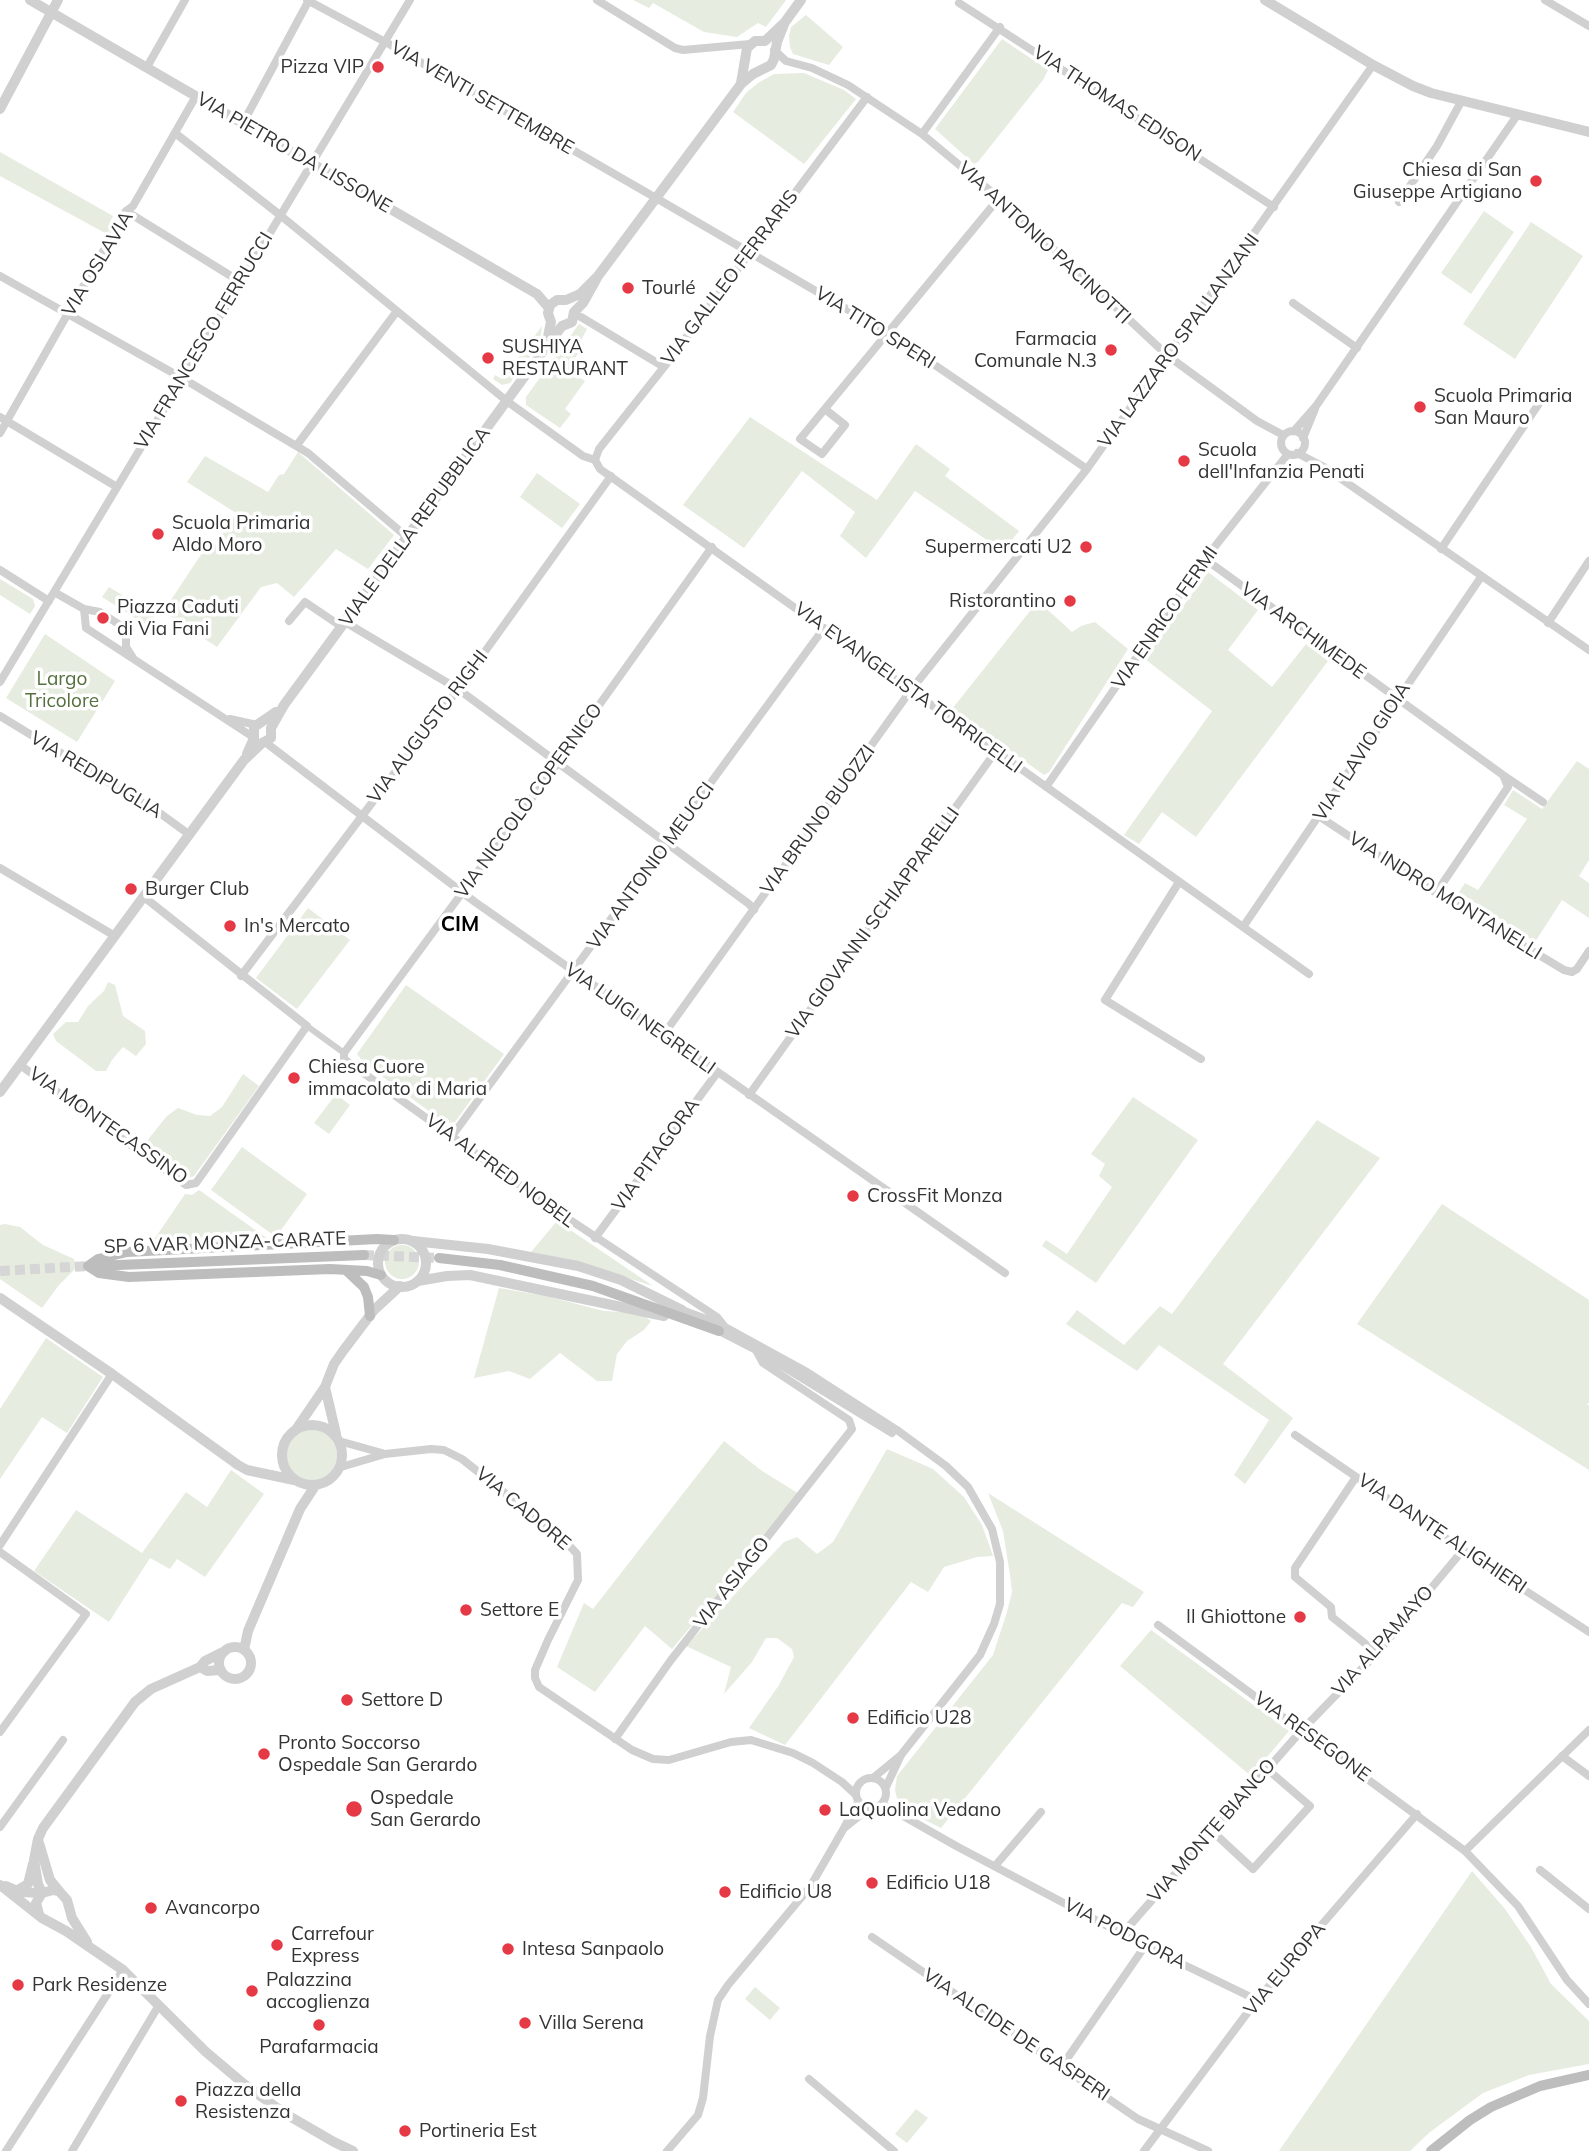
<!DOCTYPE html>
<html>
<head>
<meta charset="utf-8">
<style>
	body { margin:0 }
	canvas { display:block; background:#fff }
</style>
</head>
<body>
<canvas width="1589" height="2151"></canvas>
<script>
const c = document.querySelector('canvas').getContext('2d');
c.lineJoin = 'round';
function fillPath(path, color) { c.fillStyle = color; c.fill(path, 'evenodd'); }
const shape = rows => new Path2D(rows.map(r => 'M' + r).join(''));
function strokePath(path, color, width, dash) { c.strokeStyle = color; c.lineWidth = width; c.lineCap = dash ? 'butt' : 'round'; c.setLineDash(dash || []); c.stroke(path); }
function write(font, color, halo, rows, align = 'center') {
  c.font = font + ' Mulish,sans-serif'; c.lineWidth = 7; c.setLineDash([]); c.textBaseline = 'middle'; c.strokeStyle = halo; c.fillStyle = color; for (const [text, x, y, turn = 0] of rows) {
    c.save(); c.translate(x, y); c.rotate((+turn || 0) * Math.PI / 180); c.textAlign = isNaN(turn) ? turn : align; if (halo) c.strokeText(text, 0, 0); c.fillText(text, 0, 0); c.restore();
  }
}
const green = shape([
	[633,0,786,0,766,27,758,23,737,37,704,32,653,3,649,8],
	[806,15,843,47,829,65,793,54,790,47,789,36,791,27],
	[1002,39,1048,70,1043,80,978,162,974,164,935,129],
	[804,73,844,90,856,99,804,164,733,112,746,93,758,83,774,74],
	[0,152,113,216,110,222,113,224,107,234,0,176],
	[1484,211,1514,232,1471,294,1441,273],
	[1531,222,1583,256,1515,359,1463,324],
	[579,324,587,329,580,342,584,345,575,358,581,363,573,373,585,381,565,409,571,414,560,428,526,405,526,397],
	[542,326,540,343,510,383,502,385,493,379,495,375,502,379],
	[750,417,877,500,916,444,950,469,945,476,1019,531,1003,551,915,491,866,558,840,536,855,512,802,471,744,548,683,505],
	[298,452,394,535,368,569,336,549,294,597,277,583,261,587,217,647,163,612,208,544,214,547,236,513,187,482,205,456,268,492,279,475,284,474],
	[537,473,580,504,562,528,520,497],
	[1208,572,1258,610,1228,650,1272,687,1306,644,1328,661,1196,837,1162,812,1139,844,1124,835,1212,711,1145,659],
	[0,579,33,599,35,606,30,614,0,595],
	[109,587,155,615,148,626,102,597],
	[1038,601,1072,632,1081,626,1095,622,1128,649,1049,772,1044,775,952,709],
	[45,634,115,681,77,742,6,698],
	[1577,761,1589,769,1589,860,1579,876,1589,883,1589,918,1562,900,1535,942,1459,892,1465,883,1478,890,1527,819,1504,805,1513,790,1542,809],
	[308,908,350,940,297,1009,256,978],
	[108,982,115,985,123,1016,145,1031,146,1044,136,1056,123,1047,112,1060,106,1071,96,1071,56,1041,53,1034,66,1022,78,1022,88,1006,104,991],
	[406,985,504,1054,455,1122,445,1123,364,1063,357,1054],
	[243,1074,259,1086,194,1176,188,1178,142,1147,167,1116,178,1108,197,1115,210,1116,222,1107],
	[336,1094,350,1105,329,1134,314,1123],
	[1133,1097,1198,1140,1096,1283,1042,1246,1046,1240,1067,1254,1112,1187,1099,1176,1105,1164,1091,1154],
	[1317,1120,1380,1158,1223,1364,1293,1418,1245,1484,1234,1475,1269,1420,1159,1345,1137,1371,1066,1324,1077,1310,1124,1345,1160,1306,1172,1314],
	[242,1147,307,1194,276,1237,211,1190],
	[199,1190,268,1239,151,1244,185,1194,192,1195],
	[1442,1204,1589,1300,1589,1403,1587,1404,1589,1406,1589,1470,1357,1324],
	[557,1221,653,1286,567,1259,531,1252],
	[5,1224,20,1227,43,1245,74,1259,76,1268,59,1285,42,1308,0,1279,0,1225],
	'385 1262a17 17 0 1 1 34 0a17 17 0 1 1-34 0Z',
	[499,1288,546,1296,604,1311,640,1313,651,1321,644,1330,627,1341,617,1354,612,1381,597,1381,560,1353,530,1379,509,1371,474,1378],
	[46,1338,103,1377,67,1433,42,1417,0,1479,0,1409],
	'285 1455a26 26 0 1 1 52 0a26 26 0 1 1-52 0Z',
	[724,1441,762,1471,801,1495,672,1649,645,1626,595,1692,557,1667,584,1603,593,1609],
	[887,1449,933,1469,964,1497,982,1525,993,1556,977,1557,944,1567,928,1592,911,1582,785,1745,749,1728,779,1685,794,1657,792,1649,777,1638,766,1638,752,1662,724,1694,731,1667,686,1646,784,1542,797,1537,817,1554,833,1542],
	[231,1470,264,1494,205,1577,177,1559,170,1569,150,1558,109,1622,34,1571,76,1510,142,1553,186,1492,207,1507],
	[988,1493,1144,1592,1133,1607,1122,1603,941,1828,899,1807,895,1790,897,1776,993,1655,1007,1612,1012,1592,1010,1575,1003,1531],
	[1151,1630,1289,1731,1251,1776,1120,1666],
	[1472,1871,1505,1909,1531,1947,1551,1984,1589,2021,1589,2064,1529,2075,1483,2093,1430,2132,1410,2151,1279,2151],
	[755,1987,780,2008,770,2020,745,1999],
	[916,2109,928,2118,907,2143,895,2134]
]);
const secondaryTunnel = shape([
	[364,1255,439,1258],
	[0,1271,88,1266]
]);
const pedestrian = shape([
	[307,1026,344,1053]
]);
const minor = shape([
	[307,0,389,44,656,198,888,333,1087,469],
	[597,0,675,48,683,50,750,44],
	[1545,0,1589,26],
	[959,3,1274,207],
	[774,50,786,61,812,68,848,85,922,134,999,198,1168,356,1257,421,1283,435],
	[147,67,185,0],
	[243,123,309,0],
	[175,133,280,215,508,402,583,456,595,460,600,469,1309,974],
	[922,134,1000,27],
	[1399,202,1437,146,1462,100],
	[126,211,239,281],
	[0,276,182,378,308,453,407,537],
	[1293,303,1357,348],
	[574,315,581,317,664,367],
	[826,410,845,425,822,454,800,439,999,198],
	[0,417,117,487],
	[1294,431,1316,406,1518,114],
	'1281 443a12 12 0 1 1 24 0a12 12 0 1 1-24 0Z',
	[0,433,126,211,133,206,196,96],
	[1303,438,1315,409],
	[297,445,397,311],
	[1297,453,1324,467,1589,650],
	[595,460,599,449,664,367,867,97],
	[712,547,557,764,344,1053,344,1059,549,1206,717,1317,725,1327,807,1372,897,1430,946,1466,968,1487,992,1529,1000,1562,1000,1604,994,1624,980,1655,901,1755],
	[1441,549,1540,402],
	[1205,559,1503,775,1508,787,1436,893],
	[0,570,49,601],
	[54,592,84,609,100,612,126,629],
	[84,609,86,628,253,737],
	[289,621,305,602,342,627],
	[345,622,458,689,749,904,754,910],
	[1548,623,1589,561],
	[126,629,126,647,133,658],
	[0,682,410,0],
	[0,716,161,814,190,835],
	[230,719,257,725],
	[265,742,475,902,1005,1273],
	[1503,775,1543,802],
	[1046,787,1205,559,1288,454],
	[1320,817,1436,893,1564,970,1572,972,1577,969,1589,951],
	[0,868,115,936],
	[1179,882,1105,1000,1201,1059],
	[1243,927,1481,577],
	[241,976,458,689,611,476],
	[664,1034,911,690,1087,469,1373,65],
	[20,1065,186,1185,196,1183,307,1026,144,897],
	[749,1095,996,751],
	[452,1136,824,628],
	[595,1238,717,1073],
	[682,1310,722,1325],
	[719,1331,756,1350,892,1433],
	[1295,1435,1463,1550,1589,1632],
	[339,1441,382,1453],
	[341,1467,385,1454,431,1449,444,1450,462,1459,565,1541,577,1554,578,1580,548,1640,535,1670,535,1678,539,1687,632,1750,653,1759,669,1760,731,1742,751,1740,793,1753,813,1763,842,1782,855,1794],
	[1356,1477,1295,1568,1295,1577,1331,1607,1332,1617,1377,1653],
	[0,1545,112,1374],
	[0,1552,86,1614,0,1732],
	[1158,1625,1465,1851,1518,1906,1567,1980,1589,2004],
	[615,1739,671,1660,852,1429,849,1420,763,1363,756,1350],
	[1562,1756,1589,1776],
	'856 1793a15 15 0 1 1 30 0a15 15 0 1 1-30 0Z',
	[873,1778,901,1755,886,1787],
	[858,1802,844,1828,868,1809],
	[882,1804,958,1847,1145,1946,1257,2000],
	[0,1827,63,1740],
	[1212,1831,1253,1869,1310,1806,1267,1769],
	[1465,1851,1589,1730],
	[995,1866,1041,1812],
	[1540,1870,1589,1909],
	[1123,1933,1302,1730,1377,1653,1463,1550],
	[872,1937,1138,2119,1208,2151],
	[1062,2066,1145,1946],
	[809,2079,894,2151],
	[6,2151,123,1970],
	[72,2151,159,2005],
	[667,2151,698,2115,703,2098,710,2036,718,2000,728,1985,810,1887,844,1828],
	[1144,2151,1257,2000,1417,1814]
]);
const tertiary = shape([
	[30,0,537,294,549,308],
	[1265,0,1373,65,1413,86,1431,93,1589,132],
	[741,83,747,48,755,41,765,41,785,22,801,0],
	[0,109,58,0],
	[546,346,551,322,548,313,550,305,557,300,566,300,580,294,598,276,741,84,753,74,771,65,774,59,777,42,785,22],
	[247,754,254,738,254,727,276,712],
	[0,1092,244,760,262,743,271,738,271,728,284,705,546,347,562,326,572,322,574,312,583,303,598,276],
	'378 1263a24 24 0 1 1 48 0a24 24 0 1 1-48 0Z',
	[413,1241,488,1249,578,1266,621,1280,682,1310],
	[418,1281,447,1276,470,1275,664,1316],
	[0,1298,112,1374,238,1465,247,1470,294,1480],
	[325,1387,336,1434],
	'282 1455a30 30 0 1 1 60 0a30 30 0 1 1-60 0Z',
	[297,1428,325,1387,334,1364,343,1351,374,1310,400,1286],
	'219 1663a16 16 0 1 1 32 0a16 16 0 1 1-32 0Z',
	[244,1650,248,1631,300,1509,315,1486],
	[200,1667,207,1671,221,1670],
	[39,1843,50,1880,59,1891],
	[0,1885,42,1918,66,1931,123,1970,206,2052,244,2084,284,2113,334,2142,353,2151],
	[6,1886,20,1892,42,1893],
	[16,1891,28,1884,33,1864],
	[42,1893,38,1884,34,1860,38,1839,43,1828,135,1702,151,1689,200,1667,205,1661,225,1651],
	[39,1914,36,1903,42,1893,53,1890,59,1891,67,1900,72,1918,87,1942]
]);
const secondary = shape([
	[439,1258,500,1265,593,1286,719,1331],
	[88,1266,98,1259,127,1252,377,1239,394,1240],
	[88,1266,99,1273,129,1277,330,1269,367,1271,381,1275],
	[94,1266,364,1255],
	[347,1271,364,1287,368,1297,370,1316],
	[1431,2151,1470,2120,1491,2107,1540,2086,1589,2075]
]);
const markers = [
	[378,67,7,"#e63946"],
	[1536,181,7,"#e63946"],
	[628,288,7,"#e63946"],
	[1111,350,7,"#e63946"],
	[488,358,7,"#e63946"],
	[1420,407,7,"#e63946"],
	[1184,461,7,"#e63946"],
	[158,534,7,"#e63946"],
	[1086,547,7,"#e63946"],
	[1070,601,7,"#e63946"],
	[103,618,7,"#e63946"],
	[131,889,7,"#e63946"],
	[230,926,7,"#e63946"],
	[294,1078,7,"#e63946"],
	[853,1196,7,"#e63946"],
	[466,1610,7,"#e63946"],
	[1300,1617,7,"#e63946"],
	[347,1700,7,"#e63946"],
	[853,1718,7,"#e63946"],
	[264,1754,7,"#e63946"],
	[354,1809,9,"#e63946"],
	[825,1810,7,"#e63946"],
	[872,1883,7,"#e63946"],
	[725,1892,7,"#e63946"],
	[151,1908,7,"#e63946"],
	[277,1945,7,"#e63946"],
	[508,1949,7,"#e63946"],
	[18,1985,7,"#e63946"],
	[252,1991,7,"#e63946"],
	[525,2023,7,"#e63946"],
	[319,2025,7,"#e63946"],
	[181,2101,7,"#e63946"],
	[405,2131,7,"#e63946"]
];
const poiNames = [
	["Pizza VIP",364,67,"right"],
	["Chiesa di San",1522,170,"right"],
	["Giuseppe Artigiano",1522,192,"right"],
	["Tourlé",642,288],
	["Farmacia",1097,339,"right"],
	["Comunale N.3",1097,361,"right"],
	["SUSHIYA",502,347],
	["RESTAURANT",502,369],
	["Scuola Primaria",1434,396],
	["San Mauro",1434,418],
	["Scuola",1198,450],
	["dell'Infanzia Penati",1198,472],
	["Scuola Primaria",172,523],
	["Aldo Moro",172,545],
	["Supermercati U2",1072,547,"right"],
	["Ristorantino",1056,601,"right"],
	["Piazza Caduti",117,607],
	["di Via Fani",117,629],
	["Burger Club",145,889],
	["In's Mercato",244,926],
	["Chiesa Cuore",308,1067],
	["immacolato di Maria",308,1089],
	["CrossFit Monza",867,1196],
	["Settore E",480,1610],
	["Il Ghiottone",1286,1617,"right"],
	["Settore D",361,1700],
	["Edificio U28",867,1718],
	["Pronto Soccorso",278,1743],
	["Ospedale San Gerardo",278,1765],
	["Ospedale",370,1798],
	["San Gerardo",370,1820],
	["LaQuolina Vedano",839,1810],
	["Edificio U18",886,1883],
	["Edificio U8",739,1892],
	["Avancorpo",165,1908],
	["Carrefour",291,1934],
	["Express",291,1956],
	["Intesa Sanpaolo",522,1949],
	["Palazzina",266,1980],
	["accoglienza",266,2002],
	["Park Residenze",32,1985],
	["Villa Serena",539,2023],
	["Parafarmacia",319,2047,"center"],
	["Piazza della",195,2090],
	["Resistenza",195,2112],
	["Portineria Est",419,2131]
];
const streetNames = [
	["VIA VENTI SETTEMBRE",482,98,30],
	["VIA THOMAS EDISON",1117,104,33],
	["VIA PIETRO DA LISSONE",294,153,30],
	["VIA ANTONIO PACINOTTI",1044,243,43],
	["VIA OSLAVIA",98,264,-59],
	["VIA GALILEO FERRARIS",730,278,-53],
	["VIA TITO SPERI",875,328,32],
	["VIA FRANCESCO FERRUCCI",204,341,-59],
	["VIA LAZZARO SPALLANZANI",1179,341,-54],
	["VIALE DELLA REPUBBLICA",415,527,-54],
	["VIA ENRICO FERMI",1165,618,-55],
	["VIA ARCHIMEDE",1303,631,36],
	["VIA EVANGELISTA TORRICELLI",908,688,36],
	["VIA AUGUSTO RIGHI",428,727,-53],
	["VIA FLAVIO GIOIA",1362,752,-57],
	["VIA REDIPUGLIA",96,775,31],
	["VIA NICCOLÒ COPERNICO",529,801,-54],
	["VIA BRUNO BUOZZI",818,820,-54],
	["VIA ANTONIO MEUCCI",651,866,-54],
	["VIA INDRO MONTANELLI",1445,896,32],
	["VIA GIOVANNI SCHIAPPARELLI",873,923,-54],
	["VIA LUIGI NEGRELLI",640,1019,35],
	["VIA MONTECASSINO",108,1126,35],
	["VIA PITAGORA",656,1155,-54],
	["VIA ALFRED NOBEL",500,1171,36],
	["SP 6 VAR MONZA-CARATE",225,1243,-2],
	["VIA CADORE",523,1509,40],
	["VIA DANTE ALIGHIERI",1442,1534,34],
	["VIA ASIAGO",732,1583,-52],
	["VIA ALPAMAYO",1383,1641,-48],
	["VIA RESEGONE",1312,1737,36],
	["VIA MONTE BIANCO",1212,1831,-49],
	["VIA PODGORA",1125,1934,27],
	["VIA EUROPA",1285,1969,-50],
	["VIA ALCIDE DE GASPERI",1016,2035,34]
];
const parkNames = [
	["Largo",62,679],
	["Tricolore",62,701]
];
const neighbourhoodNames = [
	["CIM",460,925]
];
fillPath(green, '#e6ecdf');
strokePath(secondaryTunnel, '#d6d6d6', 10, [10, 5]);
strokePath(pedestrian, '#d0d0d0', 6);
strokePath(minor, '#d0d0d0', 8);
strokePath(tertiary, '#d0d0d0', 10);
strokePath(secondary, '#bdbdbd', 10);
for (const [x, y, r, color] of markers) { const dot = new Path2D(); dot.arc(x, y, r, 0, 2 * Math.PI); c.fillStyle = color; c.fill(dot); strokePath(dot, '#fff', 2.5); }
write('19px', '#333', '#fff', poiNames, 'left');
write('19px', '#333', '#fff', streetNames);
write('19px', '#56703f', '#fff', parkNames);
write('bold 21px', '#000', '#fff', neighbourhoodNames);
</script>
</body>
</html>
